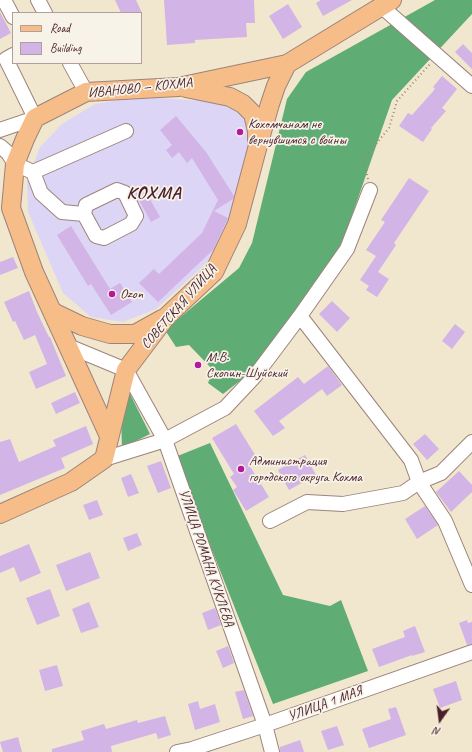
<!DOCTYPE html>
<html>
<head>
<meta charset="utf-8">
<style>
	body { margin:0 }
	#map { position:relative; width:472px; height:752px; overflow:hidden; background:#f1e7ce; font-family:Caveat,sans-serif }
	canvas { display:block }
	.legend { position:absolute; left:12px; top:12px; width:130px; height:52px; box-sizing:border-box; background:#f7f3e8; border:1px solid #b29e9c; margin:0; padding:5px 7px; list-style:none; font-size:12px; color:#4a1f2b }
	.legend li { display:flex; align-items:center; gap:8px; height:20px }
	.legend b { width:20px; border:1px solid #b29e9c }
	.north { position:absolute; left:420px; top:700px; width:40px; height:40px; -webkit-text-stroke:3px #f7f3e8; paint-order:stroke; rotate:194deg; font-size:11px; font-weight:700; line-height:16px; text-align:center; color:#4a1f2b }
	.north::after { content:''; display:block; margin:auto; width:14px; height:18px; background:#4a1f2b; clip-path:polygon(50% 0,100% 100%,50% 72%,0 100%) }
</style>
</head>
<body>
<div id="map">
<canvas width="472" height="752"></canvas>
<ul class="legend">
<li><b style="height:5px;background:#f7bd88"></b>Road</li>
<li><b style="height:11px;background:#d2b4e7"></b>Building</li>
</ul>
<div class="north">N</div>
</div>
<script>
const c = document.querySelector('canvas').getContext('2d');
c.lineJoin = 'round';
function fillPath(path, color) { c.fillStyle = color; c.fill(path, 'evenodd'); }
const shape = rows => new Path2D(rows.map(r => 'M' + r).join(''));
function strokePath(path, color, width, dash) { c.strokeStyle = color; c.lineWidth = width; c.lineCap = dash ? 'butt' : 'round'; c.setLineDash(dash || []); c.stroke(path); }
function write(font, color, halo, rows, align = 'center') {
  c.font = font + ' Caveat,sans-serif'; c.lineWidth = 3.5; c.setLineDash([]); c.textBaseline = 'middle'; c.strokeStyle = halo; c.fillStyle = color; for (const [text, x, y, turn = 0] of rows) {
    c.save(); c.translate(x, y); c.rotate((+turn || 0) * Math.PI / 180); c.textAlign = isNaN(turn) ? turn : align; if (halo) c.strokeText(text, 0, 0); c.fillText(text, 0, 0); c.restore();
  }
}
const built = shape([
	[138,97,222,102,237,110,254,131,222,246,199,270,156,309,123,322,91,317,63,293,28,212,27,182,40,147,62,124,95,104]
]);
const forest = shape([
	[435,0,472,0,472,14,392,100,339,253,255,369,223,394,208,383,213,370,189,345,176,347,165,330,239,268,252,243,287,99,306,72],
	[129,392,150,434,122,448,121,416],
	[210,443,283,595,330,606,341,600,368,671,273,704,175,457]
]);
const building = shape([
	[115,0,136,0,142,13,121,13],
	[164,0,254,0,255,23,246,23,247,37,195,40,195,43,167,45],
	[321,0,352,0,323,16,316,3],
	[288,4,302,27,283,39,269,16],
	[0,12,11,33,0,39],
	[463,44,472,53,472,69,455,52],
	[442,76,457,89,442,108,446,111,431,128,432,129,423,142,399,126,408,113,412,115,435,89,433,87],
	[176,116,206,152,234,196,233,199,214,211,228,218,213,250,158,302,139,283,154,269,159,274,202,233,218,200,192,158,187,163,179,152,172,158,166,150,172,145,160,130],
	[409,178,429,191,394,243,396,245,378,272,389,279,377,297,366,290,369,286,360,280,376,256,366,250,385,222,381,220],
	[142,185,160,217,151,222,133,189],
	[71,226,110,289,120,283,132,302,111,315,91,284,88,286,57,235],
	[13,257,18,268,0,275,0,262],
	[29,291,37,312,49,337,50,337,66,376,36,389,29,372,47,364,35,335,24,340,15,321,13,322,4,302],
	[332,301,350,318,337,332,319,314],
	[455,324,465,332,452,349,442,341],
	[328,366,342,385,327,396,322,389,302,404,279,421,285,428,273,436,254,411,298,377,304,384],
	[75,392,80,403,56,414,51,403],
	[236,424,257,458,248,463,269,497,246,511,233,490,237,487,230,477,234,474,212,438],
	[86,426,93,444,61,458,65,468,0,495,0,442,10,439,19,462,56,446,53,440],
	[425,434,439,449,427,460,413,444],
	[305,455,316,475,289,490,278,470],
	[161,461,171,488,158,493,147,466],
	[459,471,472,485,472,492,451,512,436,492],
	[131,474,139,493,128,497,121,478],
	[97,500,103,515,89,520,83,505],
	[425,506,438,525,417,539,405,519],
	[137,533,142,545,128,551,123,538],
	[29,544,41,573,20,582,14,567,0,573,0,556],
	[90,552,100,578,66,591,56,565],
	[50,589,60,616,37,625,26,598],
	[89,602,99,627,81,633,72,609],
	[215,608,221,625,208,630,202,613],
	[467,620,468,623,472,622,472,644,467,645,459,623],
	[415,626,425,652,412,656,412,655,379,667,372,649,405,637,403,631],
	[228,646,234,663,223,668,216,651],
	[57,665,63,686,45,691,39,670],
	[456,681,462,700,440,708,433,689],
	[244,690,253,716,243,719,235,692],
	[198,701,200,709,215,704,220,722,195,730,188,704],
	[396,707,406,735,369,748,362,729,391,719,388,709],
	[165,716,171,735,158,739,156,733,111,746,112,752,52,752,52,749,84,740,81,731,104,724,106,729,137,720,138,723],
	[337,726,344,745,328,750,321,731],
	[18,737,22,752,3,752,0,742],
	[300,740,304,752,280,752,280,747]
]);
const path = shape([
	[368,179,364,159,389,128,397,101,430,64]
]);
const minor = shape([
	[4,0,13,17],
	[38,0,45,13],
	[381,6,472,86],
	[70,63,86,92],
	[0,130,35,118,6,59,13,55],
	[0,146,8,153,15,164,33,172,126,131],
	[33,172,41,193,62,212,84,214,96,236,104,238,131,224,136,216,125,193,117,190,86,205,84,214],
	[300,316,411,460,419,482,445,521,472,585],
	[68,346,126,370,165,440,265,725,272,752],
	[104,459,165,440,225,408,255,376,300,316,347,249,370,190],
	[270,521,307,502,343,504,403,493,419,482,441,473,472,442],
	[177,752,192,749,265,725,472,652]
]);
const major = shape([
	[186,88,230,97,243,104,253,114,257,131,257,140],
	[53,312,82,326,110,334,135,334,162,319],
	[109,436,34,272,11,208,15,164,25,139,35,118,86,92,178,87,287,64,392,0],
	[0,514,71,482,104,459,126,370,166,317,214,272,237,224,257,149,270,104,276,86,287,64]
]);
const markers = [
	[240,132,4,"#b5179e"],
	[112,294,4,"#b5179e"],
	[198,365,4,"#b5179e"],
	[241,469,4,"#b5179e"]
];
const streetNames = [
	["ИВАНОВО — КОХМА",140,88,-6],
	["СОВЕТСКАЯ УЛИЦА",179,307,-49],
	["УЛИЦА РОМАНА КУКЛЕВА",206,558,71],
	["УЛИЦА 1 МАЯ",325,704,-20]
];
const poiNames = [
	["Кохомчанам не",248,124],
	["вернувшимся с войны",248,140],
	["Ozon",120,294],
	["М.В.",206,357],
	["Скопин-Шуйский",206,373],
	["Администрация",249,461],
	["городского округа Кохма",249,477]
];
const districtNames = [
	["КОХМА",154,194]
];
fillPath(built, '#ddd5f6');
fillPath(forest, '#60ac75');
fillPath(building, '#d2b4e7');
strokePath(minor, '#9e837c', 16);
strokePath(major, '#9e837c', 20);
strokePath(path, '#9e837c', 2, [1, 3]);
strokePath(minor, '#fff', 14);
strokePath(major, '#f7bd88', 18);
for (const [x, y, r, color] of markers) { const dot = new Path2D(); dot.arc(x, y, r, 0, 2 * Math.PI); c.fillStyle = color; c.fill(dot); strokePath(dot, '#f7f3e8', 1.5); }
write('14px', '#4a1f2b', '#f7f3e8', streetNames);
write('14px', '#4a1f2b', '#f7f3e8', poiNames, 'left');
c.letterSpacing = '1px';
write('bold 18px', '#4a1f2b', '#f7f3e8', districtNames);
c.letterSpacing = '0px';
</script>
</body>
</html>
